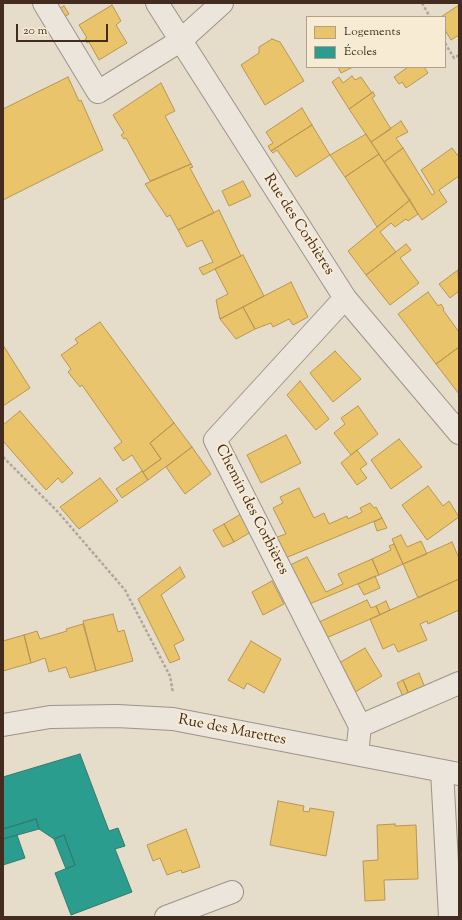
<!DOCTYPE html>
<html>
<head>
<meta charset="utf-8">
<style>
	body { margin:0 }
	#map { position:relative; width:462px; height:920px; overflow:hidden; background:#e6dcca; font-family:"Sorts Mill Goudy",serif }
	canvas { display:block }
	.frame { position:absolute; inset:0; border:4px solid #432c1f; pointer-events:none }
	.legend { position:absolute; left:306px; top:16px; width:140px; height:52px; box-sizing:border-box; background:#f7ebd4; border:1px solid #af9f8c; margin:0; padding:5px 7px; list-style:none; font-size:12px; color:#432c1f }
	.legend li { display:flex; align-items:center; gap:8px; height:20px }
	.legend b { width:20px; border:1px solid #af9f8c }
	.scale { position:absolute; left:16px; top:24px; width:92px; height:18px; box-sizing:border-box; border:2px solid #432c1f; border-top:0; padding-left:5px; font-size:12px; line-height:14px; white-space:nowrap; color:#432c1f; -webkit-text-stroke:3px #f7ebd4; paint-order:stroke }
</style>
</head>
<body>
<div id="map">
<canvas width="462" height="920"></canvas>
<div class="frame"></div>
<ul class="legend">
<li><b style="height:11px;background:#e9c46a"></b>Logements</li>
<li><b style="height:11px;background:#2a9d8f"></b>Écoles</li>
</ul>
<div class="scale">20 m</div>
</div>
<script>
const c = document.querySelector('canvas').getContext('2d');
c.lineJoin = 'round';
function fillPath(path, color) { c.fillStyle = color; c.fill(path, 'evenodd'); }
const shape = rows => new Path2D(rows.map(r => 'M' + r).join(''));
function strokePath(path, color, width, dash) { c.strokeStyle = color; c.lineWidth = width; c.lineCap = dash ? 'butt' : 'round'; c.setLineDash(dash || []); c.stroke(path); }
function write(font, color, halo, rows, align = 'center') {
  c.font = font + ' "Sorts Mill Goudy",serif'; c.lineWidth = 4; c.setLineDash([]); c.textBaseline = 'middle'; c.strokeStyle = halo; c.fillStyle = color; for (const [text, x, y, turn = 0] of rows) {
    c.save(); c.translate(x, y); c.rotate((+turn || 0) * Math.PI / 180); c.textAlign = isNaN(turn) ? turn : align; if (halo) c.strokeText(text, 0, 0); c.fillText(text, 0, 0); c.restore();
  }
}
const homes = shape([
	[112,5,121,21,116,25,127,43,99,60,89,42,87,43,85,39,87,38,79,25,112,5],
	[459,5,459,35,451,40,445,30,445,17,441,17,459,5],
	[64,6,69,14,62,18,56,10,64,6],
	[272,39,280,42,304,81,265,105,241,65,259,53,259,47,272,39],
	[338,67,353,67,341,73,338,67],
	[408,67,424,67,428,73,406,88,402,82,399,84,394,77,408,67],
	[352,76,355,80,361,77,372,93,349,109,332,82,339,77,343,83,352,76],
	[68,77,79,101,81,100,103,150,3,200,3,109,68,77],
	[161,83,175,111,165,116,191,164,150,181,126,138,124,139,121,135,124,133,113,115,161,83],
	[373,92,375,96,372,98,391,129,371,142,349,109,373,92],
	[302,108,312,125,271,151,268,146,273,143,266,132,302,108],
	[401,121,408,132,396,138,403,148,384,162,371,142,401,121],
	[312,125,330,155,296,177,277,150,273,153,271,151,312,125],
	[366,134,379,154,345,177,330,155,366,134],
	[403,148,432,195,435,193,421,170,452,148,459,157,459,176,439,190,447,202,422,220,384,162,403,148],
	[379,154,410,200,377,227,345,177,379,154],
	[191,164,193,167,190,168,214,213,178,230,170,215,167,217,145,184,191,164],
	[243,181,251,196,229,206,222,191,243,181],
	[410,200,418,214,408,221,406,219,395,227,391,223,380,232,396,252,366,275,348,251,410,200],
	[219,210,241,256,203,275,199,268,213,262,202,240,187,247,178,230,219,210],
	[406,244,411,250,400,258,419,283,390,305,366,275,406,244],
	[243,255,264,296,220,319,216,300,228,294,215,269,243,255],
	[458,270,459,291,450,298,439,284,458,270],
	[291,282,308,317,293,325,289,319,273,327,271,323,255,329,243,307,291,282],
	[428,292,438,306,441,304,444,309,443,310,459,332,459,347,436,364,398,314,428,292],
	[243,307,255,329,236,339,220,319,243,307],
	[100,322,174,423,150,443,161,459,143,472,132,455,123,461,114,448,122,442,82,385,80,387,68,372,71,369,61,355,78,343,75,339,100,322],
	[3,345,30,388,3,406,3,345],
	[459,347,459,394,436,364,459,347],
	[335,351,361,379,333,402,310,373,335,351],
	[300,381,329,419,316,430,287,395,300,381],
	[358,406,378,434,351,455,334,433,345,424,341,418,358,406],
	[20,411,73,473,62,483,58,478,46,490,3,441,3,425,20,411],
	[174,423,192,447,148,480,143,472,161,459,150,443,174,423],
	[286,435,301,463,261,483,247,455,286,435],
	[399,439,422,467,391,489,371,460,399,439],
	[192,447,211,474,185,494,166,467,192,447],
	[357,450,367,464,360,469,367,478,357,485,341,463,357,450],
	[142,471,148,480,122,498,116,489,142,471],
	[100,478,118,501,79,529,60,507,100,478],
	[428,486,443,506,449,501,459,517,427,540,402,505,428,486],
	[299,488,314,518,324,513,329,524,347,516,348,519,362,512,360,508,370,503,374,508,376,507,382,518,283,559,271,539,286,534,273,508,283,503,280,497,299,488],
	[246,511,256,529,234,542,224,524,246,511],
	[382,518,387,528,377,531,374,522,382,518],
	[224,524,234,542,223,547,213,530,224,524],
	[401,535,407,547,421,541,427,554,403,564,392,539,401,535],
	[452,542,459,558,459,579,418,598,403,564,452,542],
	[394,544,403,564,379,575,372,559,391,550,389,546,394,544],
	[307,557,326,592,343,584,338,574,372,559,379,575,307,605,286,567,307,557],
	[180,567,185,577,161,595,184,640,174,645,180,659,170,663,138,599,180,567],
	[375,576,380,588,364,595,358,584,375,576],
	[459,579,459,610,428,624,427,621,420,624,427,640,398,652,394,644,383,649,370,619,459,579],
	[272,581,284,604,263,615,252,592,272,581],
	[367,600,371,608,376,606,380,615,326,638,319,622,367,600],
	[386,601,390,610,380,615,376,606,386,601],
	[113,614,118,632,124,630,133,661,96,671,83,621,113,614],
	[83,624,96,671,70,678,66,667,49,672,45,658,31,663,24,635,37,631,40,639,67,631,66,629,83,624],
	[24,635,31,663,3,671,3,641,24,635],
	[251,641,281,659,264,693,247,683,244,689,228,680,251,641],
	[365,648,382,676,355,692,339,663,365,648],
	[419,673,426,690,410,697,403,680,419,673],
	[403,680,410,697,404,699,397,683,403,680],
	[278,801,304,806,303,811,309,812,310,808,334,812,326,856,270,845,278,801],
	[395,824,395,826,416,825,418,879,384,880,385,900,365,901,363,861,378,860,377,825,395,824],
	[186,829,200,867,182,873,181,870,167,875,160,858,153,861,147,845,186,829]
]);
const schools = shape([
	[80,754,109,831,118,828,125,846,115,849,132,892,71,915,55,873,75,865,64,835,54,839,39,829,36,819,3,829,3,777,80,754],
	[36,819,39,829,3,839,3,829,36,819],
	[17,835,25,858,3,865,3,839,17,835],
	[64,835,75,865,66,869,54,839,64,835]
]);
const path = shape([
	[422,3,430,17],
	[445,43,454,58,459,55],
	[3,457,58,512,125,590,170,676,173,693]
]);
const street = shape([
	[44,3,98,92,180,41,222,3],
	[157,3,345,298,459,433],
	[345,298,215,440,360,726,357,754],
	[3,725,50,717,117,716,173,719,459,774],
	[360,726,459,683],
	[442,771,450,917],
	[166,917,232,892]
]);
const streetNames = [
	["Rue des Corbières",298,225,57],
	["Chemin des Corbières",251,510,63],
	["Rue des Marettes",232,731,11]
];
fillPath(homes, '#e9c46a');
strokePath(homes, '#b79654', 1);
fillPath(schools, '#2a9d8f');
strokePath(schools, '#327b6d', 1);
strokePath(street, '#9d9489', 24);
strokePath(path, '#aea79f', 2.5, [3, 2]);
strokePath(street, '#ebe5dc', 22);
write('15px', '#432c1f', '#f7ebd4', streetNames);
</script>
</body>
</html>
